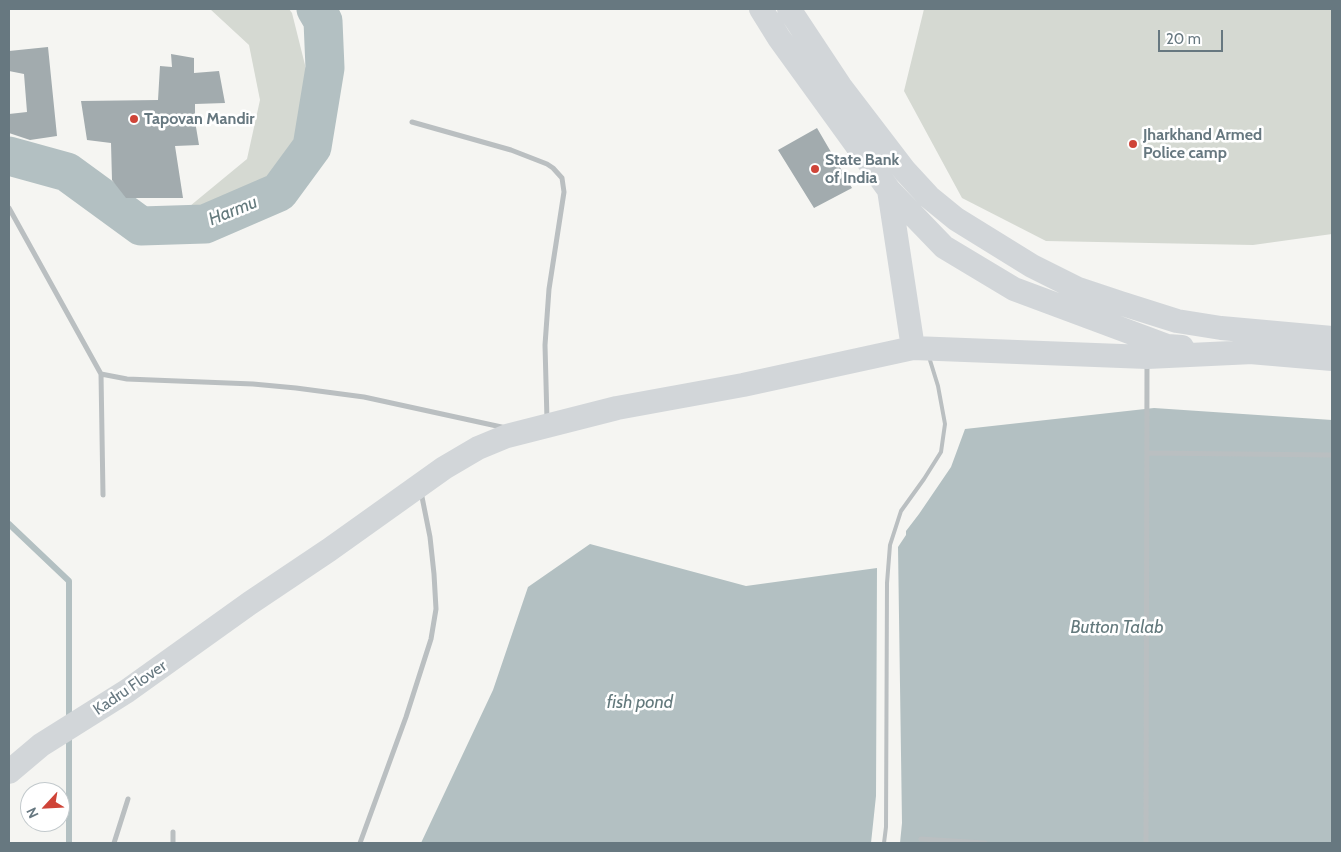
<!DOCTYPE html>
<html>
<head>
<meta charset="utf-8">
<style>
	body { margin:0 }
	#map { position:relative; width:1341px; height:852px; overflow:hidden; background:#f5f5f2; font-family:Cabin,sans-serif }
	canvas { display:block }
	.frame { position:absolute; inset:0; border:10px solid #677880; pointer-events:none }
	.north { position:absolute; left:20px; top:782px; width:50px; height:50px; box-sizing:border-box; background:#fff; border:1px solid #c2c9cc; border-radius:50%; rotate:245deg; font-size:14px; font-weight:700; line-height:20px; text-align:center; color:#677880 }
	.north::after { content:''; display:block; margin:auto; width:18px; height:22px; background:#cf4438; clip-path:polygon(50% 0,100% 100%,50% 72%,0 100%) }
	.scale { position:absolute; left:1158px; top:30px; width:65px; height:22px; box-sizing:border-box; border:2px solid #677880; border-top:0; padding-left:6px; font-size:15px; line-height:18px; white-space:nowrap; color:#677880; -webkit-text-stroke:4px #fff; paint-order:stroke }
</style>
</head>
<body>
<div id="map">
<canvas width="1341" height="852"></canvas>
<div class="frame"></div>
<div class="north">N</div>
<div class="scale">20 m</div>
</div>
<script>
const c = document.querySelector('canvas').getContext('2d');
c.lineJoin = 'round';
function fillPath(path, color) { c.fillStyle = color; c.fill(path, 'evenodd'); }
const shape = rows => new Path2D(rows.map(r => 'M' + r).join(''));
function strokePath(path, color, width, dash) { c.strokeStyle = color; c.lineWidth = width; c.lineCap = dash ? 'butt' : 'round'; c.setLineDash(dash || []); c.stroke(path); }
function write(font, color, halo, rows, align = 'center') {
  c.font = font + ' Cabin,sans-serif'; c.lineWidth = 5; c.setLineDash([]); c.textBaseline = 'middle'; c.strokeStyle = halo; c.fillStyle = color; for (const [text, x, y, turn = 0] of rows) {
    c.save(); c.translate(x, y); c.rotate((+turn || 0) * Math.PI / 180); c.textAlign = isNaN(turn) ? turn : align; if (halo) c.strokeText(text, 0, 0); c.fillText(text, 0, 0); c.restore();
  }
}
const green = shape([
	[210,9,289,9,292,13,306,69,304,130,278,173,247,199,206,219,173,220,247,159,260,100,249,45],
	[924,9,1332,9,1332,234,1253,245,1046,241,962,198,904,91]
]);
const water = shape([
	[1154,408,1332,420,1332,843,900,843,902,823,898,547,906,535,906,531,919,514,951,467,965,429],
	[590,544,746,586,877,568,876,796,871,843,421,843,493,690,528,587]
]);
const stream = shape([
	[9,524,69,581,69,720],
	[69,843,69,735]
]);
const river = shape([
	[9,156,67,172,141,226,205,224,279,192,312,147,325,68,323,21,316,9]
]);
const building = shape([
	[48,47,57,136,30,140,9,133,9,114,27,112,24,74,9,71,9,51],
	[171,54,194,58,194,73,219,71,225,103,195,104,195,121,199,145,175,146,183,198,126,198,112,180,111,143,87,140,81,101,158,100,160,66,172,67],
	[817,128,852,188,814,208,778,150]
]);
const lane = shape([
	[884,843,886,827,887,583,890,545,901,511,924,479,941,452,945,424,938,386,929,357]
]);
const street = shape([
	[412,122,511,150,547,164,553,168,562,178,564,192,549,289,545,345,547,420],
	[9,208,101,374,127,379,253,384,296,388,364,397,506,428],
	[101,374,103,495],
	[1147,453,1332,455],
	[173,832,173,843],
	[921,839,985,843],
	[114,843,128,799],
	[360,843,406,717,431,639,436,609,434,574,430,537,421,492],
	[1146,843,1147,363]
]);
const secondary = shape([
	[761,9,779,38,889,190,944,247,1014,289,1167,346,1182,347],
	[789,9,840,86,905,171,929,197,956,219,1032,266,1078,289,1120,303,1177,321,1221,328,1332,338],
	[889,190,913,348],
	[1238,351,1332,359],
	[9,772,41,745,127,691,250,603,329,550,444,468,478,448,507,436,617,408,743,385,913,348,1147,357,1253,352]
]);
const markers = [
	[134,119,5,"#cf4438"],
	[1133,144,5,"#cf4438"],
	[815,169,5,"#cf4438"]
];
const poiNames = [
	["Tapovan Mandir",144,119],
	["Jharkhand Armed",1143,135],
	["Police camp",1143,153],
	["State Bank",825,160],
	["of India",825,178]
];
const streetNames = [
	["Kadru Flover",130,688,-34]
];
const waterNames = [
	["Harmu",233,211,-22],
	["Button Talab",1117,628],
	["fish pond",640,703]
];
fillPath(green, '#d5d9d2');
fillPath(water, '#b3c0c2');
strokePath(stream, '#b3c0c2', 6);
strokePath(river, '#b3c0c2', 39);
fillPath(building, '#a2abae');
strokePath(lane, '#babfc1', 4);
strokePath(street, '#babfc1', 5);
strokePath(secondary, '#d2d6d9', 24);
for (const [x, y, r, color] of markers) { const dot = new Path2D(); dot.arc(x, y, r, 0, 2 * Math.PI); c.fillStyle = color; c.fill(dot); strokePath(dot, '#fff', 2); }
write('bold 16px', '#677880', '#fff', poiNames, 'left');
write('16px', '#677880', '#fff', streetNames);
write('italic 18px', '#63797c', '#fff', waterNames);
</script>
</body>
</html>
